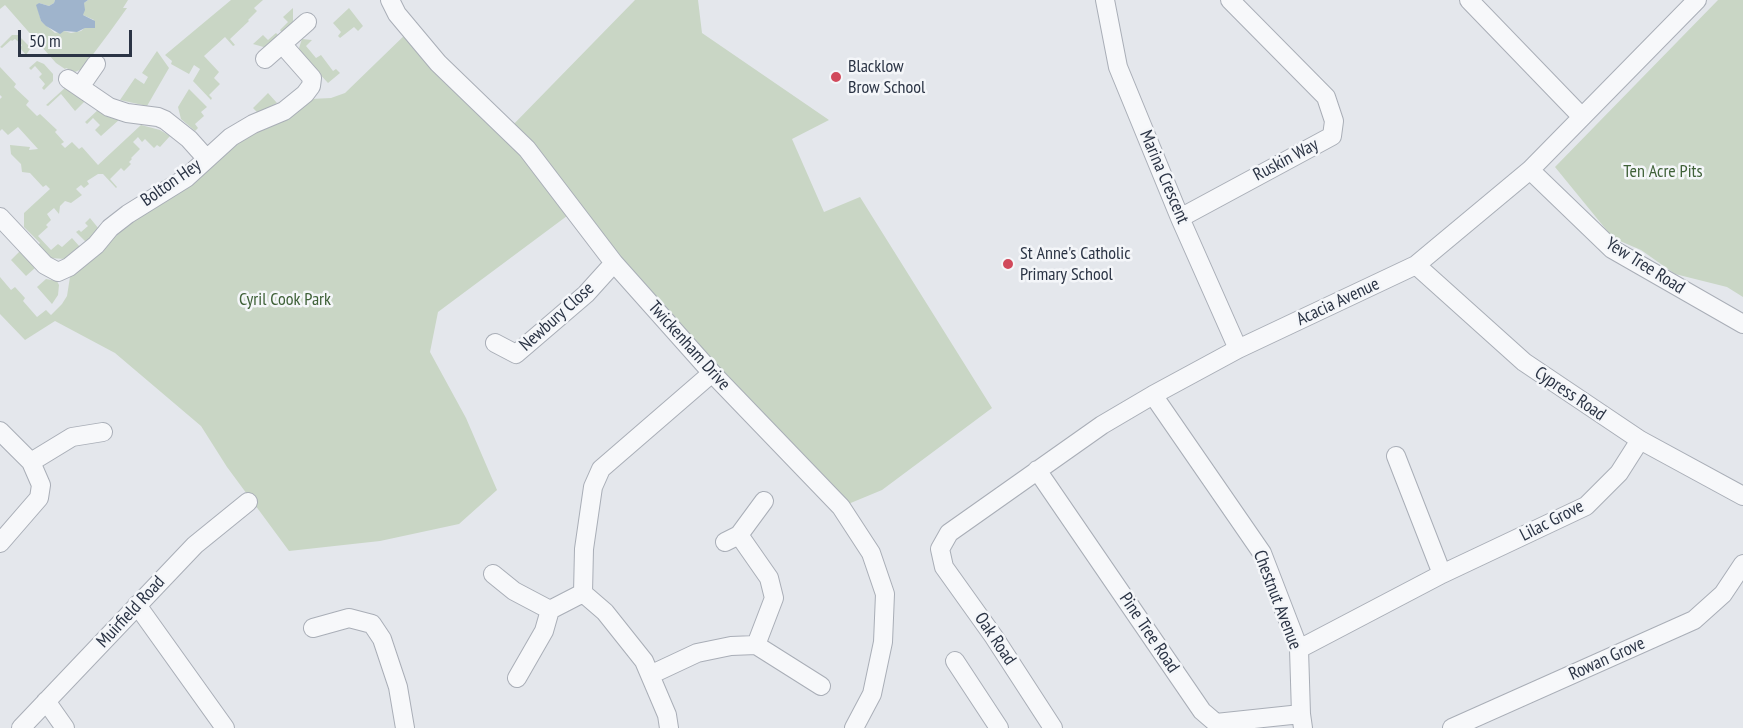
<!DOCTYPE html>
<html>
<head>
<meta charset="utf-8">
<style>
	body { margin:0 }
	#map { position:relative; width:1743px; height:728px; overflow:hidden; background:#e4e7ec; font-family:"PT Sans Narrow",sans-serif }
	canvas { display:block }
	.scale { position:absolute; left:18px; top:30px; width:114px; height:27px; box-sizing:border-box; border:3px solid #2b3445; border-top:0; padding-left:8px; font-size:18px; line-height:21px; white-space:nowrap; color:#2b3445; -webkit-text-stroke:4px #f4f6f9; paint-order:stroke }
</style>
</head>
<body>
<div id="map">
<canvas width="1743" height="728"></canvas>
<div class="scale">50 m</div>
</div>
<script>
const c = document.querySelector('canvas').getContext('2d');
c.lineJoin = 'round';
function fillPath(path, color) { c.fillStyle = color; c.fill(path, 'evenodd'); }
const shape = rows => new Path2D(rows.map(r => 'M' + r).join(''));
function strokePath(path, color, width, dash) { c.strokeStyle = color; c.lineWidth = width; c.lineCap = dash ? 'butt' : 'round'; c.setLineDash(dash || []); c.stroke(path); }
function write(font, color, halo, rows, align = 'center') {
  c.font = font + ' "PT Sans Narrow",sans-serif'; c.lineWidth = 5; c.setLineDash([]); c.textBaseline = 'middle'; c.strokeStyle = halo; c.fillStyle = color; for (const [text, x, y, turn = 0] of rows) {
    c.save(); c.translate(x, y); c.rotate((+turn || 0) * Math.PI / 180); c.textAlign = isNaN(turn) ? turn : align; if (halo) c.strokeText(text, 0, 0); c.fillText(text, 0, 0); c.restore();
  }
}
const green = shape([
	[0,0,55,0,54,3,49,6,39,3,37,6,41,21,55,33,64,31,71,33,81,31,94,20,83,15,84,3,88,0,128,0,123,8,127,8,109,33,82,69,75,72,66,68,65,69,56,63,5,5,0,9],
	[231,0,263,0,254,8,257,11,248,20,249,21,230,39,235,45,233,46,225,37,204,56,219,72,214,78,220,84,209,95,212,98,211,100,193,81,200,69,194,65,189,74,171,64,172,61,165,55],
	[635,0,698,0,702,33,829,120,792,139,824,212,860,197,992,408,882,490,841,507,575,210,438,312,430,352,466,418,497,490,459,524,380,541,289,551,227,467,201,426,115,353,55,321,25,340,0,314,0,277,11,290,15,287,25,298,23,301,37,317,46,310,51,315,62,304,67,296,70,277,128,225,237,140,311,99,331,98,345,93,410,30,508,130],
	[1718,0,1743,0,1743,297,1727,287,1675,274,1641,250,1613,238,1555,167],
	[293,8,293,25,282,33,280,30,288,22,283,17],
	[349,8,363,26,358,31,354,27,340,38,338,36,341,32,333,23],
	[276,33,280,37,267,48,253,44,263,35,268,40],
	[12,35,18,35,29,46,30,49,26,55,20,48,22,45,15,39,12,41,11,40,2,48,0,47],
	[302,39,312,40,306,46,316,58,321,55,333,71,336,69,340,73,328,83,302,55,299,48],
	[157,51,169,68,147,106,120,100,135,78,144,84,148,77,142,73],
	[37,61,44,64,53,74,53,81,44,90,42,88,45,84,39,77,42,74,35,66,31,70,29,68],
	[0,67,16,84,14,87,29,101,26,105,37,116,40,114,57,130,55,132,64,142,61,144,65,148,72,142,79,149,82,147,98,165,141,125,160,130,170,136,160,147,157,145,154,148,145,139,142,142,138,137,133,142,140,149,131,158,132,159,129,162,131,164,124,171,121,168,110,179,117,187,116,188,103,174,98,174,87,181,89,184,84,188,81,185,76,189,82,195,71,203,65,201,60,206,59,214,54,208,47,214,51,220,46,225,48,227,38,236,51,250,58,244,62,247,72,238,80,247,65,259,51,258,48,256,38,245,40,243,24,227,24,213,50,189,46,185,43,187,30,173,22,172,21,164,11,154,10,145,30,147,29,150,38,149,18,127,8,135,2,129,0,131,0,99,2,97,0,95],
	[66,87,86,100,75,111,61,94,48,106,46,105],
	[189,89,207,107,201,112,204,116,195,124,198,128,195,131,181,119,178,107],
	[268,93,277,103,258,113,253,108],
	[99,109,120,119,101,136,95,130,100,125,93,118,87,124,85,122],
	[90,218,99,229,86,242,76,232,79,230,81,232,88,226,85,223],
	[20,251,35,268,26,276,11,260],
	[46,279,57,281,59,285,58,295,52,304,37,287]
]);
const water = shape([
	[55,0,88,0,84,3,85,10,83,15,95,21,95,28,85,28,77,32,64,31,60,34,46,26,41,21,36,5,39,3,49,6,54,3]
]);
const minor = shape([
	[390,0,397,14,438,63,527,149,614,263,712,373,841,507,871,553,885,594,883,642,872,694,854,728],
	[1105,0,1118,67,1180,218,1238,349],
	[1469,0,1581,116],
	[265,59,307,22],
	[68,79,109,107,127,113,158,117,165,120,189,139,206,158],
	[80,87,96,64],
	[1530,170,1612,249,1743,324],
	[0,217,45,265,58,272,69,267,96,245,110,228,128,214,186,178,231,137,253,124,284,111,305,94,311,86,312,78,282,44],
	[1180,218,1332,136,1334,121,1326,97,1230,0],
	[1416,265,1524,362,1640,440,1743,496],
	[495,343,516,354,586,294,614,263],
	[1153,395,1262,553,1299,649,1301,714,1303,728],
	[0,431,31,462],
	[1396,456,1442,574],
	[1037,470,1202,711,1216,723,1301,714],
	[739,535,769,578,774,598,756,645],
	[725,542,739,535,764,501],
	[0,543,39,498,41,485,31,462,72,437,103,432],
	[493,574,514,591,550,610,544,631,517,678],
	[137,605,225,728],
	[550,610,583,593],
	[313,628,349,618,372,624,382,639,398,687,405,728],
	[1299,649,1442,574,1586,506,1619,473,1640,440],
	[955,661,999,728],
	[650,675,697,653,731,646,756,645,821,686],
	[46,701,65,728],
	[21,728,195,545,248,502],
	[669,728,667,715,644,661,605,612,583,593,584,549,593,487,601,469,712,373],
	[1053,728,994,637,944,567,940,549,949,533,1102,425,1153,395,1238,349,1416,265,1530,170,1697,0],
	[1452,728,1694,620,1723,594,1743,564]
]);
const markers = [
	[836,77,6,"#d1495b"],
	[1008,264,6,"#d1495b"]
];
const poiNames = [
	["Blacklow",848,67],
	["Brow School",848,88],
	["St Anne's Catholic",1020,254],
	["Primary School",1020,275]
];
const streetNames = [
	["Ruskin Way",1286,160,-28],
	["Marina Crescent",1164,177,67],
	["Bolton Hey",171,183,-35],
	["Yew Tree Road",1645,266,32],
	["Acacia Avenue",1338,302,-25],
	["Newbury Close",557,317,-42],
	["Twickenham Drive",689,346,48],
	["Cypress Road",1570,394,34],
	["Lilac Grove",1552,521,-27],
	["Chestnut Avenue",1277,600,69],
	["Muirfield Road",131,612,-47],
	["Pine Tree Road",1149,633,56],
	["Oak Road",995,639,56],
	["Rowan Grove",1607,659,-24]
];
const parkNames = [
	["Ten Acre Pits",1663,172],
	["Cyril Cook Park",285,300]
];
fillPath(green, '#c9d6c5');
fillPath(water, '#9fb4cc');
strokePath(minor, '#a9aeb7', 20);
strokePath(minor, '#f7f8fa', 18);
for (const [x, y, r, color] of markers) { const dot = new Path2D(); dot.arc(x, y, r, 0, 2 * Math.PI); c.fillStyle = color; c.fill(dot); strokePath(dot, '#f4f6f9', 2); }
write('18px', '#2b3445', '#f4f6f9', poiNames, 'left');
write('18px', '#2b3445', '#f4f6f9', streetNames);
write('18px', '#3f6138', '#f4f6f9', parkNames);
</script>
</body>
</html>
